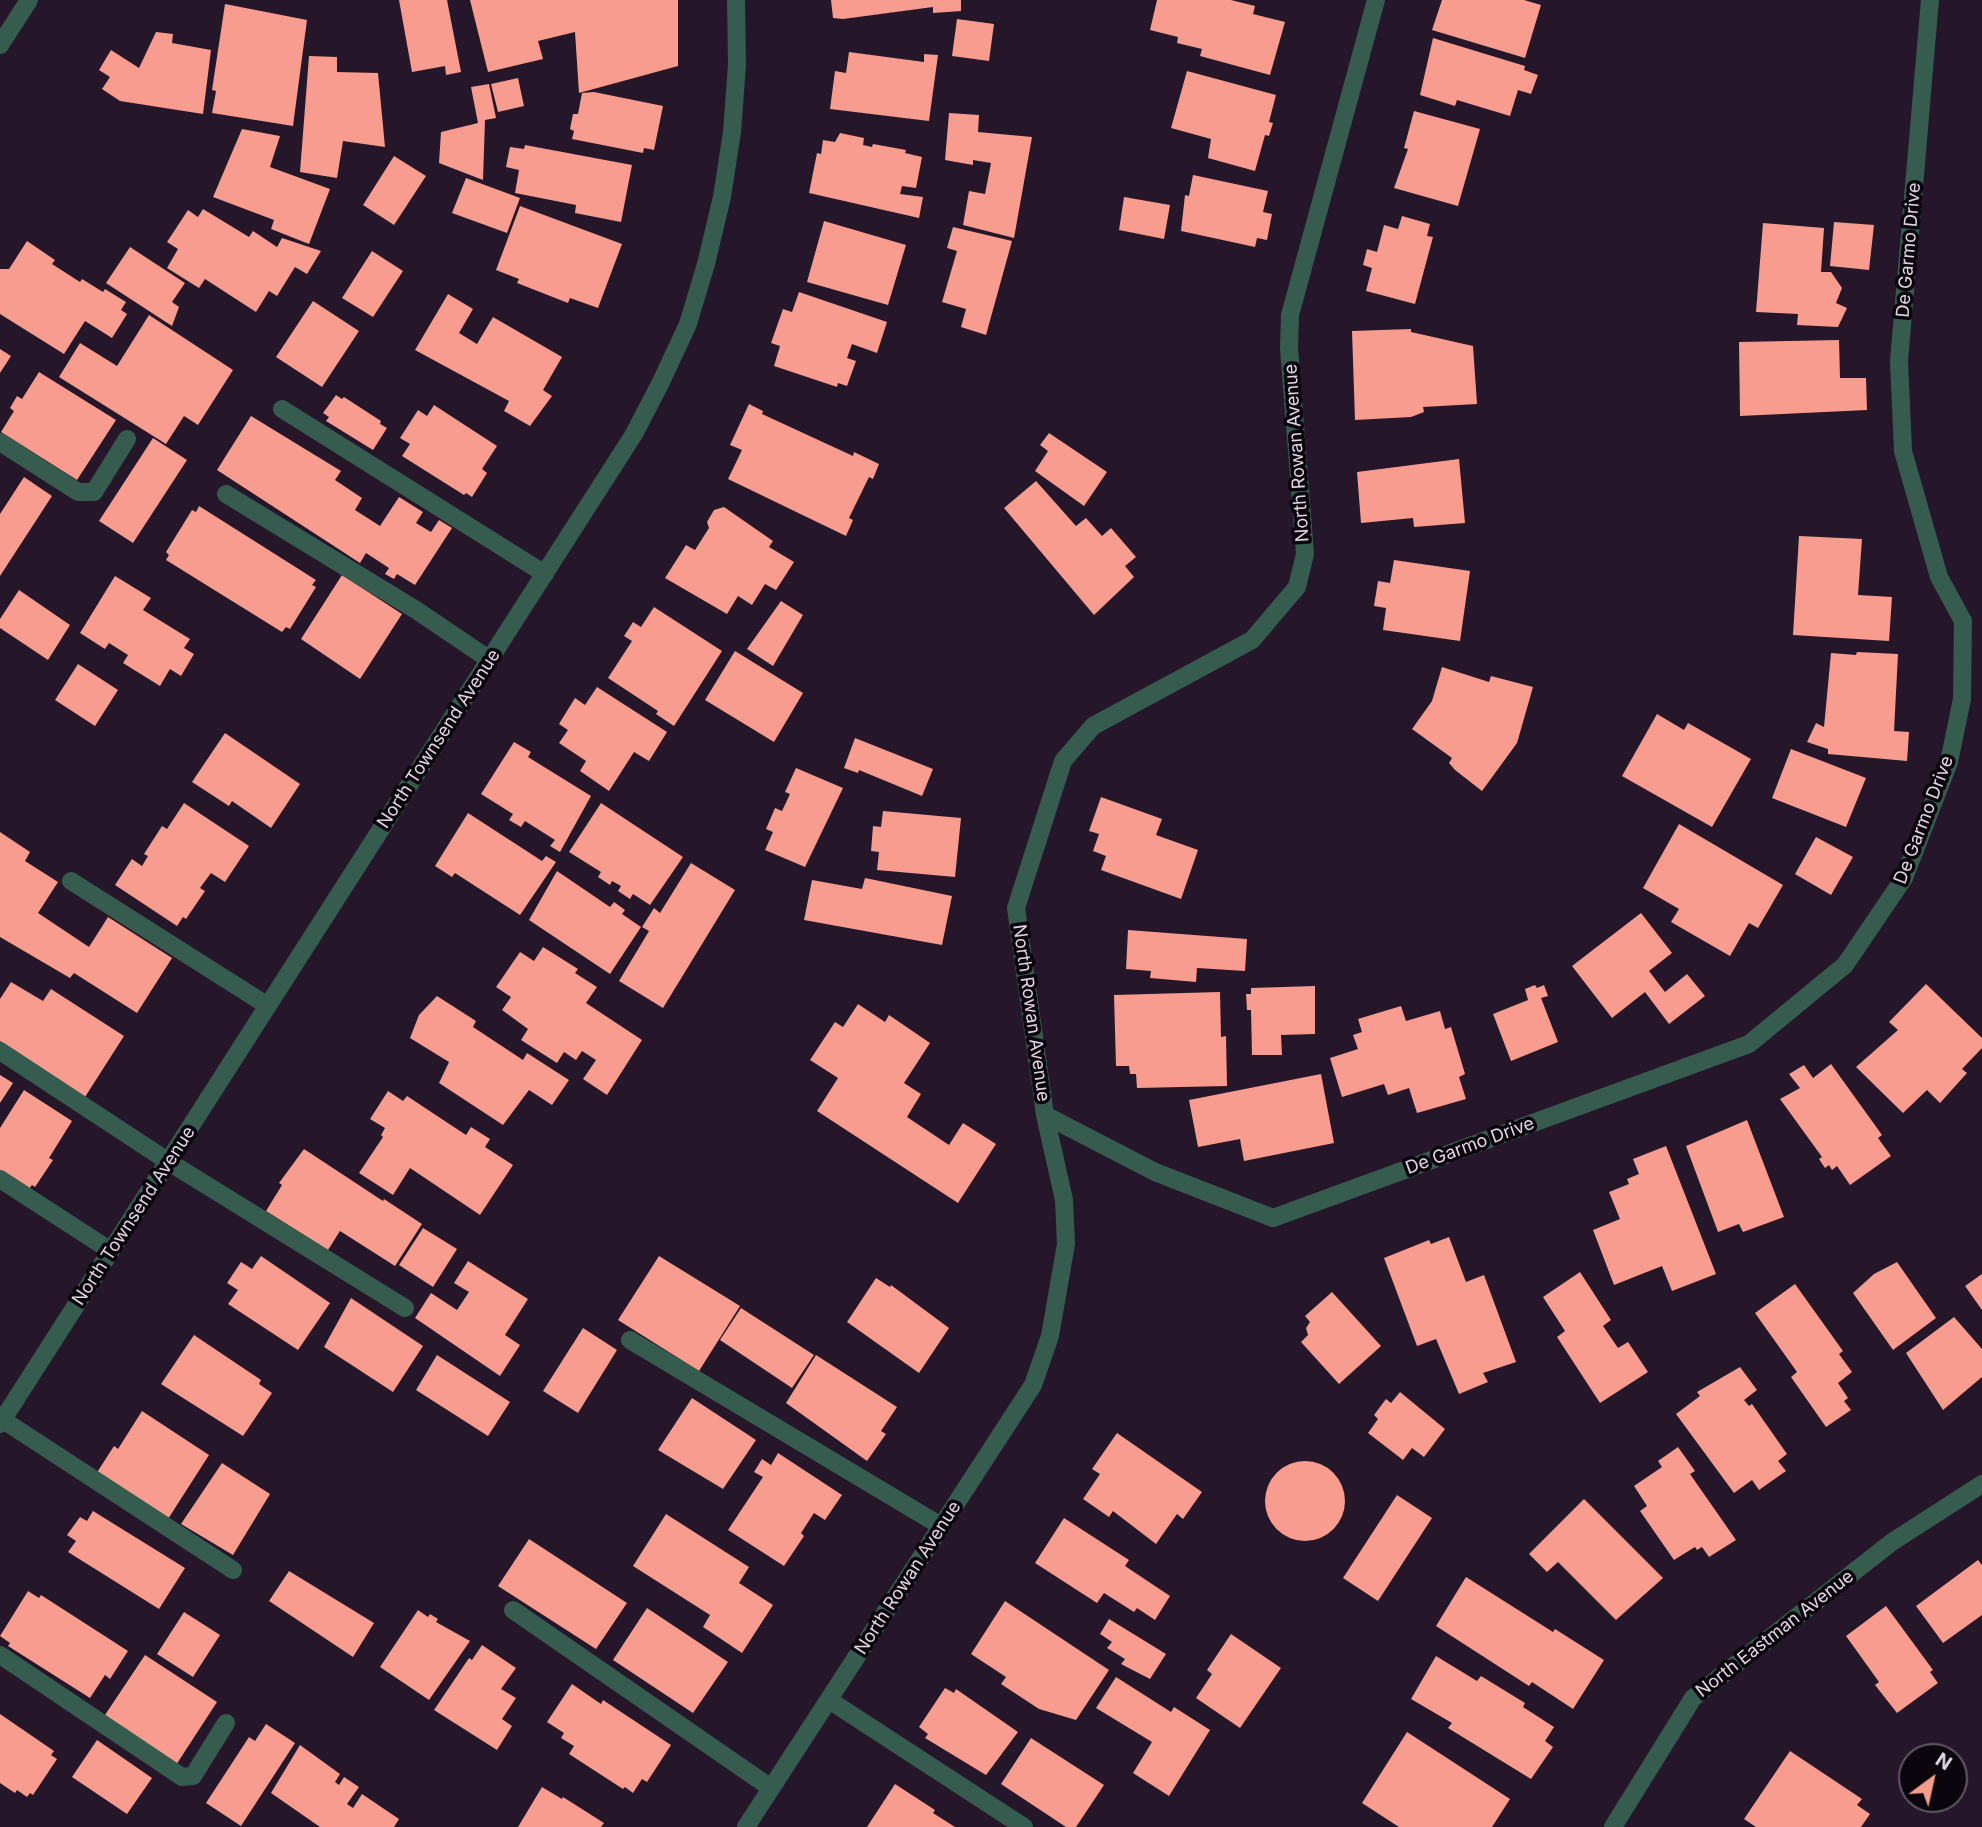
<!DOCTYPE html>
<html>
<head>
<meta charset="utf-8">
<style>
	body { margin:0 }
	#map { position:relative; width:1982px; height:1827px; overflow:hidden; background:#261629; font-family:Inter,sans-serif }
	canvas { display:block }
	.north { position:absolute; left:1898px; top:1743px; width:70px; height:70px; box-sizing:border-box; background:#0b050d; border:2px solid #605862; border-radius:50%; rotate:33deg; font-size:19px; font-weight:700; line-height:28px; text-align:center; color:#e0d5e2 }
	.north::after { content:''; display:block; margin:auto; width:24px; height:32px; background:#f49e89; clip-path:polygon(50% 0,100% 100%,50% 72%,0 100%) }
</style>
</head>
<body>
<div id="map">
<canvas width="1982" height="1827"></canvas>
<div class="north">N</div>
</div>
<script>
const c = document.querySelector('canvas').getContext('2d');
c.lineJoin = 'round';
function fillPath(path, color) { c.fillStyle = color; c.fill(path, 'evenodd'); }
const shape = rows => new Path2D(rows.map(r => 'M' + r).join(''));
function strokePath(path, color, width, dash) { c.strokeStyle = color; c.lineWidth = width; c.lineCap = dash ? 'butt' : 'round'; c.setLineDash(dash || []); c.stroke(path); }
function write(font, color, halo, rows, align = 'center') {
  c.font = font + ' Inter,sans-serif'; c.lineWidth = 7; c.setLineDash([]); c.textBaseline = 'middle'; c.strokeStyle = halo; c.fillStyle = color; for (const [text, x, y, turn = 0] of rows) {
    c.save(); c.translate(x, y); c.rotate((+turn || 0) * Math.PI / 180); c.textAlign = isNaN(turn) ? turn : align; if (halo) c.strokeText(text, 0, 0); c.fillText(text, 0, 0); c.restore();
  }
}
const building = shape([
	[399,0,447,0,461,72,446,75,445,66,412,72],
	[470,0,678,0,678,66,579,93,575,32,538,41,543,59,488,72],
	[831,0,961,0,961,11,933,13,933,7,843,19,833,18],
	[1157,0,1231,0,1255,6,1253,14,1285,22,1270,75,1200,56,1202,49,1177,43,1178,37,1150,30],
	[1442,0,1524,0,1541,5,1525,58,1432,30],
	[225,4,307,20,293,126,212,113,216,91,212,90],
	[957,19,994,24,989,61,952,56],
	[156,32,173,34,172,43,211,50,203,114,120,101,102,89,110,77,99,70,111,50,139,68],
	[1433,38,1525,66,1524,70,1538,75,1531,94,1518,90,1510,116,1457,100,1455,106,1420,95],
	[849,52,924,62,924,54,938,55,929,121,830,109,835,71,846,73],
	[309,56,337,57,337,72,378,73,385,147,343,141,337,178,300,172],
	[1187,71,1276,95,1269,122,1273,123,1269,136,1265,135,1255,171,1208,158,1211,139,1171,128],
	[518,78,524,106,498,112,491,84],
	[489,84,496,118,485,120,483,180,439,163,441,132,478,123,471,87],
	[594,92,663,106,654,150,644,148,643,153,572,139,574,131,570,129,573,114,578,114,582,93],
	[1414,111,1480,129,1458,206,1394,188,1408,149,1404,148],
	[949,113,979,115,978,132,1032,137,1014,238,963,225,969,191,985,194,991,163,973,160,973,165,945,160],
	[242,129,280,136,270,167,330,189,309,244,271,229,274,220,213,197],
	[840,133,864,138,863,145,872,147,873,144,906,150,905,153,922,157,916,188,902,186,900,194,923,197,919,218,809,193,817,153,821,154,823,140,835,142],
	[525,145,632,165,621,222,575,213,576,205,515,193,519,170,506,167,510,147,524,149],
	[394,156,426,176,394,225,363,205],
	[1193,175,1268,191,1263,212,1272,214,1267,240,1257,238,1255,247,1181,231,1185,195,1189,196],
	[466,178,520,198,507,233,452,213],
	[1124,197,1170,205,1164,239,1119,230],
	[520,206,622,244,598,308,570,298,568,303,517,283,519,279,496,270],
	[203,209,249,237,253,231,277,247,282,238,321,251,307,274,295,267,277,296,269,291,256,312,205,279,199,288,167,268,178,249,167,242,188,210,198,217],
	[1402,216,1430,224,1427,236,1433,237,1415,304,1366,291,1372,268,1363,265,1367,249,1377,252,1384,225,1398,229],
	[824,221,906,245,888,305,807,282],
	[1834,222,1874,225,1869,270,1830,266],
	[1763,223,1824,228,1821,272,1831,272,1842,288,1836,303,1847,308,1838,327,1797,325,1798,314,1756,312],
	[953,227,1012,241,986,335,961,327,966,309,942,302,957,251,947,248],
	[27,241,55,260,52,264,80,282,82,279,103,292,105,289,126,302,121,310,127,314,112,338,85,321,64,354,0,314,0,269,9,269],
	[130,247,185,283,172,302,179,307,172,326,106,283],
	[372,251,403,271,373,317,342,298],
	[799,292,887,322,877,353,852,344,847,358,856,361,847,386,838,383,837,387,774,366,780,346,771,343,783,309,792,312],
	[448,294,473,309,459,333,477,344,493,317,562,357,543,390,552,396,530,426,504,411,509,401,415,350],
	[313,301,359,331,322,387,276,357],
	[149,315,233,370,198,425,184,416,166,444,59,377,80,343,117,366],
	[1411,329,1411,332,1473,346,1477,404,1423,407,1424,412,1411,417,1355,420,1352,331],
	[1839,340,1840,378,1866,378,1867,410,1740,416,1739,342],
	[0,349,11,356,0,373],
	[39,372,116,420,77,480,1,432,14,411,10,408,17,396,22,399],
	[336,395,342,399,344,397,381,421,380,424,387,428,373,450,326,421,329,417,323,413],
	[749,404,763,411,762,414,853,456,854,452,879,464,873,479,869,477,849,518,853,520,846,536,728,479,742,450,730,445],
	[434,405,497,446,482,469,487,473,472,497,466,493,464,495,402,456,410,444,400,438,418,410,427,416],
	[251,416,341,471,335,480,362,498,355,510,380,526,399,497,423,512,416,523,431,532,439,520,452,528,415,585,397,574,394,579,385,574,389,568,366,553,360,563,217,470],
	[1049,433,1107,472,1084,506,1035,471,1048,451,1040,445],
	[153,438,187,460,133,543,99,521],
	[1459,459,1465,523,1414,527,1413,518,1361,523,1357,472],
	[24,477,52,496,0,576,0,514],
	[1036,481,1076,526,1086,518,1102,536,1111,528,1136,557,1125,566,1134,577,1094,615,1004,508],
	[199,506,316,580,312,585,316,587,290,629,286,627,282,632,166,560,169,555,166,552,192,510,196,512],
	[724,507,773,541,769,547,794,562,776,590,765,584,752,605,738,596,727,614,665,578,686,545,695,550,709,528,707,522,714,510],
	[1799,536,1862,539,1858,595,1892,597,1889,641,1793,635],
	[1394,560,1470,571,1460,641,1383,630,1386,608,1374,606,1378,581,1390,583],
	[342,575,402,614,360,679,301,639],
	[115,576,151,598,143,610,190,639,184,648,194,654,181,676,170,669,160,686,123,663,128,655,109,643,105,649,80,633],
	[19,590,70,625,48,660,0,628,0,619],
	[781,601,803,615,773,666,747,649],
	[654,607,722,651,674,726,656,714,658,711,608,678,632,641,624,636,633,622,641,627],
	[735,651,803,693,774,742,705,700],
	[1857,652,1898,654,1894,731,1909,732,1907,761,1828,754,1828,749,1807,742,1816,723,1824,727,1831,653,1856,655],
	[78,664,118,690,95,726,55,700],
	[1442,667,1489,682,1491,676,1533,687,1517,743,1482,791,1455,770,1449,763,1452,758,1412,729,1432,701],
	[597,687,667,732,649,761,634,752,609,791,580,771,586,761,559,743,568,730,559,724,575,698,585,705],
	[1657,714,1684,730,1688,723,1751,759,1712,827,1622,776],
	[225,733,300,784,271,828,232,801,229,806,192,782],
	[855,738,933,769,922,796,859,770,858,773,844,768],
	[514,742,531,752,528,757,591,796,560,852,550,846,555,840,525,821,521,827,509,820,513,814,481,794],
	[1791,749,1866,778,1846,827,1772,798],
	[796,768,843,788,805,867,765,850,773,832,766,829,775,808,782,811,790,794,785,792],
	[1101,797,1162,819,1156,835,1198,850,1181,899,1101,870,1106,856,1093,851,1099,834,1089,831],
	[184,803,249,846,225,882,211,873,200,888,205,891,186,919,183,917,177,926,115,885,132,859,142,866,148,856,144,854,162,826,167,829],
	[601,803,683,857,650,905,633,894,630,899,618,891,621,886,612,881,610,885,598,877,601,872,569,852],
	[883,811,961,818,955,877,877,870,879,852,871,851,873,826,881,827],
	[468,813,542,861,546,856,556,862,520,915,455,873,452,877,435,866],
	[1679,824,1783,885,1758,928,1749,923,1730,956,1671,922,1679,909,1643,888],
	[0,832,30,852,25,861,58,882,38,913,89,947,108,917,172,958,137,1013,74,973,70,978,0,937],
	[1816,837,1853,857,1831,895,1795,874],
	[691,863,735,890,663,1008,619,981,649,931,642,927,654,908,660,913],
	[557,871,610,907,614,902,625,910,622,914,641,927,610,974,529,920],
	[865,878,952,896,942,945,804,920,812,880,862,889],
	[1641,913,1672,953,1649,971,1665,992,1687,974,1705,996,1669,1024,1645,992,1612,1018,1572,966],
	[1128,930,1247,939,1245,971,1197,968,1196,982,1150,978,1151,971,1126,969],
	[543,947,578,969,575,973,597,987,586,1003,642,1040,607,1095,583,1079,596,1060,582,1051,576,1060,564,1052,557,1063,521,1040,528,1029,502,1010,511,997,496,987,520,952,534,961],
	[11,982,43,1001,51,989,124,1036,85,1097,0,1041,0,999],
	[1926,984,1982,1038,1982,1048,1962,1069,1967,1073,1940,1103,1927,1090,1903,1113,1856,1067,1898,1030,1889,1022],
	[1535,985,1537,988,1544,985,1548,996,1541,998,1558,1042,1511,1061,1493,1014,1528,1000,1525,989],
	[1315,986,1315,1034,1281,1035,1282,1055,1252,1055,1251,1010,1247,1010,1246,994,1251,994,1251,988],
	[1220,992,1221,1037,1226,1036,1227,1086,1137,1088,1136,1074,1130,1074,1129,1066,1116,1066,1114,995],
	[437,996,476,1021,473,1027,523,1060,527,1053,569,1080,552,1105,529,1090,503,1125,439,1083,449,1062,410,1038,419,1015],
	[858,1004,885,1022,889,1015,930,1043,904,1083,921,1094,907,1117,949,1145,963,1123,996,1144,958,1203,817,1111,838,1078,810,1060,835,1022,843,1027],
	[1401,1006,1406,1021,1440,1011,1445,1029,1451,1027,1465,1074,1459,1077,1466,1099,1417,1113,1409,1088,1388,1095,1384,1084,1342,1097,1330,1058,1358,1049,1353,1035,1362,1032,1358,1019],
	[1831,1064,1882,1135,1878,1138,1891,1156,1850,1185,1837,1166,1832,1170,1829,1165,1825,1168,1819,1159,1822,1157,1780,1099,1800,1088,1789,1074,1804,1065,1813,1078],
	[1321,1074,1334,1143,1244,1161,1240,1139,1198,1147,1189,1100],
	[0,1075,13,1083,0,1103],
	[24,1090,72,1121,49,1158,53,1160,35,1187,32,1185,29,1189,0,1170,0,1128],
	[388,1091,403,1101,407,1096,466,1135,471,1127,490,1139,485,1147,513,1165,480,1215,410,1168,393,1195,359,1173,383,1137,381,1135,385,1128,370,1119],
	[1747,1120,1784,1217,1743,1232,1739,1224,1718,1232,1686,1146],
	[1666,1146,1716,1274,1672,1291,1662,1266,1614,1285,1593,1230,1620,1219,1609,1192,1629,1184,1627,1179,1639,1174,1633,1159],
	[304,1149,383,1201,384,1199,422,1224,395,1266,340,1231,328,1250,266,1211,282,1185,279,1183],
	[423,1228,457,1249,433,1287,399,1265],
	[1449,1237,1466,1282,1484,1275,1516,1362,1483,1373,1488,1382,1459,1394,1436,1339,1417,1346,1384,1258,1429,1240,1431,1244],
	[261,1256,330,1303,298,1350,228,1304,238,1290,227,1283,241,1262,252,1269],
	[659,1256,740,1306,699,1371,618,1320],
	[468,1261,528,1299,505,1335,520,1345,500,1376,415,1318,431,1293,457,1310,469,1292,454,1283],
	[1897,1262,1936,1318,1893,1350,1853,1293,1874,1274],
	[1580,1272,1611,1320,1603,1326,1618,1348,1628,1342,1648,1372,1600,1403,1557,1337,1565,1331,1543,1297],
	[1982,1274,1982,1310,1965,1286],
	[876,1278,890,1287,891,1285,949,1328,919,1373,847,1322],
	[1795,1284,1843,1351,1839,1354,1852,1372,1838,1383,1848,1398,1844,1401,1851,1410,1826,1427,1791,1377,1797,1372,1755,1313],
	[1332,1292,1381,1346,1339,1384,1301,1342,1308,1335,1306,1328,1310,1322,1305,1316],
	[351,1298,423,1346,393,1392,324,1347],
	[741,1308,814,1355,792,1388,720,1340],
	[1954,1317,1982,1349,1982,1377,1943,1410,1906,1353],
	[583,1328,617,1350,578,1413,543,1391],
	[194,1335,261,1380,259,1384,272,1393,243,1436,161,1384],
	[437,1355,510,1402,488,1436,416,1390],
	[816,1355,897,1407,881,1431,886,1434,867,1461,786,1403],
	[1740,1367,1757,1390,1744,1400,1749,1406,1752,1404,1787,1454,1778,1461,1786,1471,1759,1490,1752,1480,1734,1493,1676,1414,1700,1396,1697,1392],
	[1400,1392,1445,1429,1424,1457,1412,1448,1403,1460,1368,1433,1378,1419,1374,1415,1386,1399,1391,1403],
	[692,1398,756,1440,723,1489,658,1450],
	[142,1411,209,1455,168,1519,94,1477,114,1446,118,1449],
	[1117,1433,1202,1492,1183,1519,1177,1514,1156,1544,1113,1511,1109,1517,1083,1499,1100,1474,1092,1469],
	[1678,1447,1695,1471,1690,1474,1736,1540,1709,1557,1702,1547,1697,1550,1695,1547,1674,1560,1640,1511,1647,1506,1634,1486,1662,1467,1658,1461],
	[778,1453,842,1495,825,1520,814,1513,801,1533,804,1536,784,1566,728,1530,763,1477,754,1472,762,1459,771,1465],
	'1265 1501a40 40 0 1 1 80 0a40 40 0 1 1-80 0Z',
	[222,1463,270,1494,233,1555,181,1524],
	[1397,1495,1432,1518,1378,1601,1343,1578],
	[1584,1499,1663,1578,1616,1620,1558,1562,1547,1572,1529,1554],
	[93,1511,185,1568,159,1609,68,1552,76,1541,67,1535,80,1517,87,1521],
	[666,1514,749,1567,739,1583,773,1605,742,1653,703,1627,710,1615,633,1566],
	[1064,1518,1129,1560,1125,1566,1170,1596,1155,1620,1137,1608,1134,1612,1104,1593,1097,1603,1035,1563],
	[529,1539,627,1603,596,1649,498,1586],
	[1978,1560,1982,1565,1982,1615,1943,1643,1916,1606],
	[289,1571,374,1623,353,1657,269,1601],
	[1466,1577,1553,1632,1555,1629,1604,1660,1573,1709,1532,1682,1529,1686,1436,1626],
	[28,1591,39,1598,41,1595,128,1651,110,1679,105,1675,90,1698,8,1646,10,1643,0,1636],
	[1005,1601,1109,1670,1076,1720,1039,1709,1001,1684,1006,1677,971,1654],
	[1886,1606,1933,1670,1930,1672,1938,1683,1897,1713,1875,1685,1879,1682,1846,1636],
	[647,1608,728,1662,693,1713,613,1660],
	[418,1610,428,1617,430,1614,438,1619,436,1622,470,1641,429,1700,380,1667],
	[184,1612,220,1635,193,1677,157,1654],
	[1109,1619,1166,1654,1150,1679,1121,1664,1125,1659,1107,1648,1112,1642,1100,1634],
	[1231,1634,1281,1668,1240,1728,1196,1698,1212,1674,1207,1670],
	[482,1645,516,1668,501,1689,516,1698,502,1719,512,1726,497,1750,434,1710,469,1658,472,1660],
	[145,1655,217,1702,176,1765,103,1718],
	[1436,1656,1477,1681,1481,1676,1525,1703,1523,1707,1554,1727,1545,1741,1553,1747,1531,1779,1448,1728,1452,1723,1411,1699],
	[1116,1677,1171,1712,1174,1707,1210,1730,1169,1796,1133,1773,1152,1742,1096,1708],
	[572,1684,601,1704,603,1700,671,1745,647,1782,642,1779,633,1793,625,1787,623,1789,569,1754,574,1746,561,1738,564,1733,547,1722],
	[945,1688,954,1693,956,1689,1018,1732,986,1775,925,1738,928,1734,919,1727],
	[0,1714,54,1751,51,1755,57,1759,33,1795,30,1793,27,1797,17,1790,15,1793,0,1783],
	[266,1724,295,1743,241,1826,206,1803,249,1737,255,1741],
	[1407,1732,1510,1799,1492,1827,1399,1827,1362,1803],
	[1031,1738,1104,1785,1076,1827,1066,1827,1001,1784],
	[97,1740,152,1778,127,1814,72,1777],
	[300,1745,340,1774,335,1782,339,1785,344,1777,359,1787,347,1804,353,1808,362,1794,399,1819,394,1827,320,1827,271,1793],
	[1790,1751,1862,1799,1857,1805,1870,1814,1861,1827,1756,1827,1744,1819],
	[895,1784,935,1810,933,1813,955,1827,867,1827],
	[542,1787,562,1799,563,1797,604,1823,601,1827,518,1827]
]);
const minor = shape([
	[0,45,29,0],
	[282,409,545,574],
	[0,442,78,492,94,492,127,439],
	[226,494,416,610,490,660],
	[71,881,268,1006],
	[0,1051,169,1162,405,1308],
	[1045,1115,1155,1172,1273,1218,1749,1044,1845,965,1904,878,1949,762,1962,699,1963,621,1939,577,1903,451,1899,361,1930,0],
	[0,1179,111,1251],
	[630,1340,941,1526],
	[3,1420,233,1570],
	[0,1424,634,434,661,382,688,324,706,264,722,197,732,132,737,65,736,0],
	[513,1610,771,1788],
	[0,1655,182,1777,193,1776,226,1723],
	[829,1700,1024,1827],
	[746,1827,1033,1385,1050,1336,1066,1244,1064,1200,1045,1115,1016,908,1063,761,1093,726,1252,640,1297,587,1305,554,1289,348,1290,315,1376,0],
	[1613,1827,1693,1698,1892,1542,1982,1484]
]);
const streetNames = [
	["De Garmo Drive",1909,250,-85],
	["North Rowan Avenue",1297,453,-94],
	["North Townsend Avenue",439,739,-57],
	["De Garmo Drive",1924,820,-69],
	["North Rowan Avenue",1031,1013,82],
	["De Garmo Drive",1470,1146,-20],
	["North Townsend Avenue",134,1216,-57],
	["North Rowan Avenue",908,1578,-57],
	["North Eastman Avenue",1775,1634,-38]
];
fillPath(building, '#f79c8e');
strokePath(minor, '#365c4f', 18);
write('18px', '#e0d5e2', '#0b050d', streetNames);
</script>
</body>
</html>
